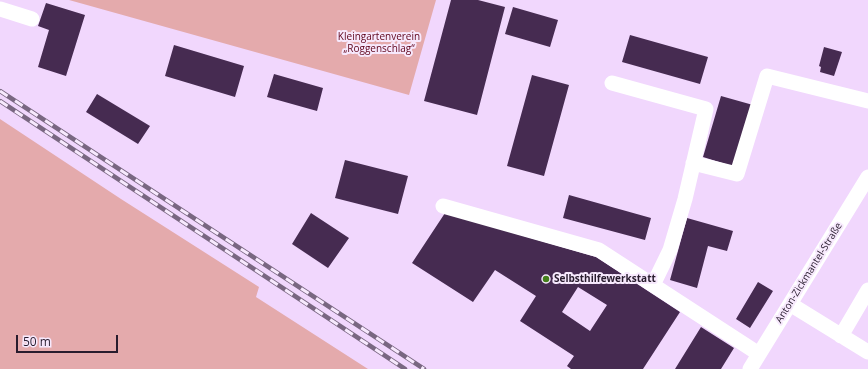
<!DOCTYPE html>
<html>
<head>
<meta charset="utf-8">
<style>
	body { margin:0 }
	#map { position:relative; width:868px; height:369px; overflow:hidden; background:#f1d7fd; font-family:"Open Sans",sans-serif }
	canvas { display:block }
	.scale { position:absolute; left:16px; top:335px; width:102px; height:18px; box-sizing:border-box; border:2px solid #281c2d; border-top:0; padding-left:5px; font-size:12px; line-height:14px; white-space:nowrap; color:#281c2d; -webkit-text-stroke:3px #f7e9fd; paint-order:stroke }
</style>
</head>
<body>
<div id="map">
<canvas width="868" height="369"></canvas>
<div class="scale">50 m</div>
</div>
<script>
const c = document.querySelector('canvas').getContext('2d');
c.lineJoin = 'round';
function fillPath(path, color) { c.fillStyle = color; c.fill(path, 'evenodd'); }
const shape = rows => new Path2D(rows.map(r => 'M' + r).join(''));
function strokePath(path, color, width, dash) { c.strokeStyle = color; c.lineWidth = width; c.lineCap = dash ? 'butt' : 'round'; c.setLineDash(dash || []); c.stroke(path); }
function write(font, color, halo, rows, align = 'center') {
  c.font = font + ' "Open Sans",sans-serif'; c.lineWidth = 4; c.setLineDash([]); c.textBaseline = 'middle'; c.strokeStyle = halo; c.fillStyle = color; for (const [text, x, y, turn = 0] of rows) {
    c.save(); c.translate(x, y); c.rotate((+turn || 0) * Math.PI / 180); c.textAlign = isNaN(turn) ? turn : align; if (halo) c.strokeText(text, 0, 0); c.fillText(text, 0, 0); c.restore();
  }
}
const green = shape([
	[69,0,436,0,409,95],
	[0,119,121,199,259,287,256,297,368,369,0,369]
]);
const building = shape([
	[451,0,478,0,505,7,477,115,424,101],
	[46,3,85,15,66,76,38,67,49,30,38,26],
	[513,7,558,20,550,47,505,34],
	[630,35,708,57,700,84,622,62],
	[174,45,244,66,235,97,165,76],
	[824,47,842,52,834,76,820,72,821,67,819,66],
	[274,74,323,88,317,111,267,97],
	[532,75,569,85,544,176,507,166],
	[97,94,150,126,138,144,86,112],
	[721,96,753,105,735,167,703,157],
	[345,160,408,176,398,214,335,198],
	[569,195,651,218,645,240,563,218],
	[311,213,349,238,328,268,292,244],
	[445,213,596,257,680,312,643,369,571,369,567,366,574,356,520,321,536,296,495,270,473,302,412,263],
	[578,287,607,305,590,331,562,312],
	[687,218,733,231,727,251,708,246,697,288,670,280],
	[758,282,773,291,750,328,736,319],
	[701,327,734,348,721,369,675,369]
]);
const minor = shape([
	[0,9,32,19],
	[612,83,706,109,685,199,670,250,653,285],
	[693,163,737,174,767,76,868,101],
	[443,206,599,250,759,354],
	[790,304,868,352],
	[841,336,868,290],
	[750,369,868,177]
]);
const rail = shape([
	[0,91,424,369],
	[0,101,405,369]
]);
const markers = [
	[546,279,4,"#447f1b"]
];
const parkNames = [
	["Kleingartenverein",379,37],
	["„Roggenschlag“",379,49]
];
const streetNames = [
	["Anton-Zickmantel-Straße",809,273,-58]
];
const poiNames = [
	["Selbsthilfewerkstatt",554,279]
];
fillPath(green, '#e4aaac');
fillPath(building, '#462b51');
strokePath(minor, '#fff', 15);
strokePath(rail, '#796781', 4.5);
strokePath(rail, '#f7e9fd', 3, [9]);
for (const [x, y, r, color] of markers) { const dot = new Path2D(); dot.arc(x, y, r, 0, 2 * Math.PI); c.fillStyle = color; c.fill(dot); strokePath(dot, '#f7e9fd', 1.5); }
write('10px', '#5f051c', '#f7e9fd', parkNames);
write('10px', '#281c2d', '#f7e9fd', streetNames);
write('bold 10px', '#281c2d', '#f7e9fd', poiNames, 'left');
</script>
</body>
</html>
